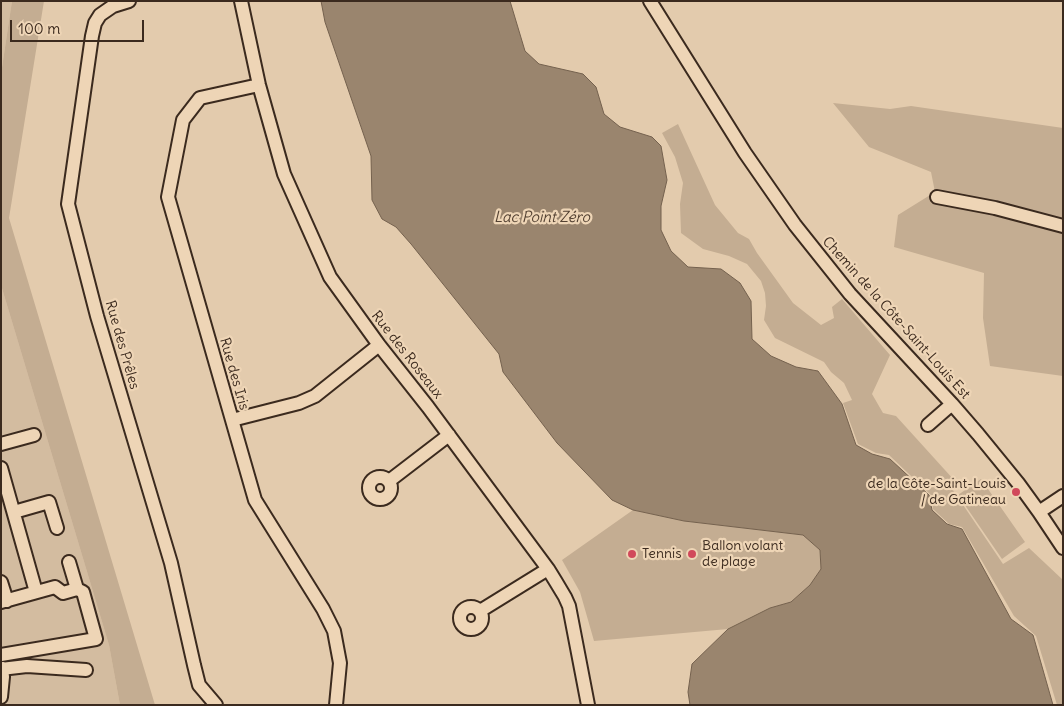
<!DOCTYPE html>
<html>
<head>
<meta charset="utf-8">
<style>
	body { margin:0 }
	#map { position:relative; width:1064px; height:706px; overflow:hidden; background:#e3cbad; font-family:Delius,sans-serif }
	canvas { display:block }
	.frame { position:absolute; inset:0; border:2px solid #3b2a1e; pointer-events:none }
	.scale { position:absolute; left:10px; top:20px; width:134px; height:22px; box-sizing:border-box; border:2px solid #3b2a1e; border-top:0; padding-left:6px; font-size:15px; line-height:18px; white-space:nowrap; color:#3b2a1e; -webkit-text-stroke:4px #eed5b6; paint-order:stroke }
</style>
</head>
<body>
<div id="map">
<canvas width="1064" height="706"></canvas>
<div class="frame"></div>
<div class="scale">100 m</div>
</div>
<script>
const c = document.querySelector('canvas').getContext('2d');
c.lineJoin = 'round';
function fillPath(path, color) { c.fillStyle = color; c.fill(path, 'evenodd'); }
const shape = rows => new Path2D(rows.map(r => 'M' + r).join(''));
function strokePath(path, color, width, dash) { c.strokeStyle = color; c.lineWidth = width; c.lineCap = dash ? 'butt' : 'round'; c.setLineDash(dash || []); c.stroke(path); }
function write(font, color, halo, rows, align = 'center') {
  c.font = font + ' Delius,sans-serif'; c.lineWidth = 4.5; c.setLineDash([]); c.textBaseline = 'middle'; c.strokeStyle = halo; c.fillStyle = color; for (const [text, x, y, turn = 0] of rows) {
    c.save(); c.translate(x, y); c.rotate((+turn || 0) * Math.PI / 180); c.textAlign = isNaN(turn) ? turn : align; if (halo) c.strokeText(text, 0, 0); c.fillText(text, 0, 0); c.restore();
  }
}
const built = shape([
	[1,1,12,1,1,74],
	[1,285,109,645,120,705,1,705]
]);
const green = shape([
	[12,1,44,1,9,218,155,705,120,705,109,645,1,285,1,74],
	[833,103,890,109,911,106,1063,128,1063,376,990,366,983,318,984,273,894,247,898,215,935,192,931,172,869,147],
	[678,124,715,205,738,233,749,239,757,253,793,303,821,325,834,318,832,307,842,299,890,355,872,394,883,413,896,416,954,480,953,490,1003,564,1029,548,1063,580,1063,705,1057,705,1036,636,1014,616,962,527,949,524,933,509,931,495,889,455,876,453,858,444,843,403,852,400,844,383,831,372,824,362,775,338,764,320,766,306,765,293,761,281,747,264,729,256,703,249,681,233,680,204,683,183,675,157,662,133],
	[981,479,1025,542,1002,559,958,495],
	[633,510,684,521,803,535,820,550,821,569,811,584,791,602,770,608,728,629,594,641,580,592,562,560]
]);
const water = shape([
	[321,1,510,1,525,51,539,64,583,74,596,87,604,114,620,127,652,137,661,146,667,180,661,206,661,230,671,251,688,267,721,269,740,283,751,301,752,339,771,356,796,367,818,371,842,404,856,445,872,454,890,459,929,495,932,510,947,524,962,529,1011,619,1033,635,1053,705,690,705,688,692,692,664,728,629,770,608,791,602,810,585,821,569,820,550,803,535,684,521,633,510,612,500,557,443,503,372,499,354,411,244,396,227,382,219,372,200,371,156,325,22,321,1]
]);
const minor = shape([
	[129,1,113,6,100,15,95,23,92,36,68,204,97,316,171,563,194,665,199,685,216,705],
	[241,1,259,85,284,174,330,277,379,345,428,407,548,569,556,582,565,597,569,606,588,705],
	[650,1,745,153,795,225,850,294,952,404,978,434,1018,483,1039,512,1063,548],
	[259,85,200,98,183,120,168,197,255,500,323,609,334,631,340,663,336,705],
	[937,197,995,208,1063,226],
	[232,420,299,403,315,396,379,345],
	[928,425,952,404],
	[1,444,34,435],
	[1,468,36,592],
	'369 488a11 11 0 1 1 22 0a11 11 0 1 1-22 0Z',
	[389,481,449,435],
	[14,512,49,502,57,528],
	[1039,512,1063,496],
	[1,582,7,601],
	[1,602,55,587,63,593,77,589,69,562],
	'460 618a11 11 0 1 1 22 0a11 11 0 1 1-22 0Z',
	[480,611,548,569],
	[1,655,96,639,83,592,77,589],
	[1,669,27,666,86,670],
	[1,697,3,677,2,668]
]);
const markers = [
	[1016,492,5,"#d1495b"],
	[632,554,5,"#d1495b"],
	[692,554,5,"#d1495b"]
];
const streetNames = [
	["Chemin de la Côte-Saint-Louis Est",896,318,48],
	["Rue des Prêles",122,345,74],
	["Rue des Roseaux",407,355,52],
	["Rue des Iris",234,374,74]
];
const poiNames = [
	["de la Côte-Saint-Louis",1006,484,"right"],
	["/ de Gatineau",1006,500,"right"],
	["Ballon volant",702,546],
	["de plage",702,562],
	["Tennis",642,554]
];
const waterNames = [
	["Lac Point Zéro",542,218]
];
fillPath(built, '#d3bca0');
fillPath(green, '#c4ad92');
fillPath(water, '#9a856e');
strokePath(water, '#74614e', 1);
strokePath(minor, '#3b2a1e', 16);
strokePath(minor, '#eed5b6', 12);
for (const [x, y, r, color] of markers) { const dot = new Path2D(); dot.arc(x, y, r, 0, 2 * Math.PI); c.fillStyle = color; c.fill(dot); strokePath(dot, '#eed5b6', 2); }
write('14px', '#3b2a1e', '#eed5b6', streetNames);
write('14px', '#3b2a1e', '#eed5b6', poiNames, 'left');
write('italic 15px', '#534132', '#eed5b6', waterNames);
</script>
</body>
</html>
